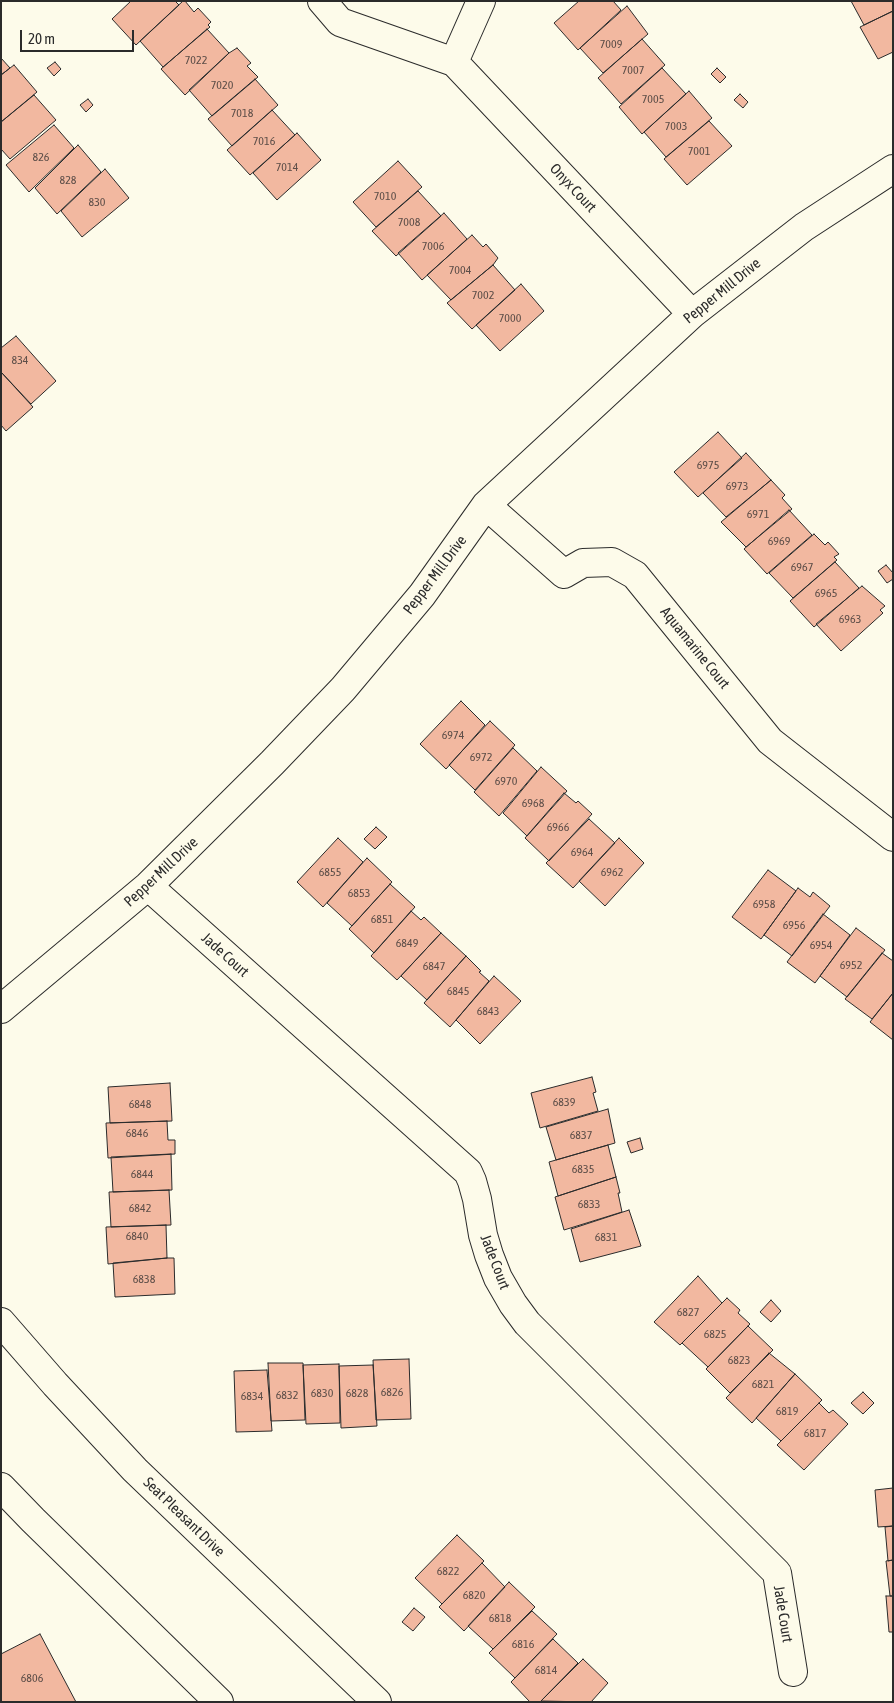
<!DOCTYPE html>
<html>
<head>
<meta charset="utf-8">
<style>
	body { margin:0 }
	#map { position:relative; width:894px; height:1703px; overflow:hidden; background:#fdfbea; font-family:"Asap Condensed",sans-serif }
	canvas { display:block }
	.frame { position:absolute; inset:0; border:2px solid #2b2b2b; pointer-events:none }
	.scale { position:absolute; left:20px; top:30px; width:114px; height:22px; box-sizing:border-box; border:2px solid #2b2b2b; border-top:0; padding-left:6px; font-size:15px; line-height:18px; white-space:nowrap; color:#2b2b2b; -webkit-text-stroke:4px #fdfbea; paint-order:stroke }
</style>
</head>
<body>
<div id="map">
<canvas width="894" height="1703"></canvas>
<div class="frame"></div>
<div class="scale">20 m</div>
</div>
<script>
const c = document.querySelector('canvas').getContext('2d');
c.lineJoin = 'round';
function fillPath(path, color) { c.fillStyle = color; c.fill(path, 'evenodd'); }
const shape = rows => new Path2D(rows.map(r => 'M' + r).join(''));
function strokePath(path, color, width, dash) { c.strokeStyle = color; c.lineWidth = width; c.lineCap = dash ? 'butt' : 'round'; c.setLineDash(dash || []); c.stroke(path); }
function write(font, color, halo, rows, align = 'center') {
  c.font = font + ' "Asap Condensed",sans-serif'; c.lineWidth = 4; c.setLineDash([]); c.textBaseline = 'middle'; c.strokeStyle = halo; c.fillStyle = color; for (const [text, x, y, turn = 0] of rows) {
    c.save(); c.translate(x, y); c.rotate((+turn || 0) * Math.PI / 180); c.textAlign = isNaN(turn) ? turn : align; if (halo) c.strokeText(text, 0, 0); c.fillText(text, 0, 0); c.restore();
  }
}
const building = shape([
	[131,1,175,1,179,5,136,45,112,19,131,1],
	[183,1,185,1,194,12,198,8,211,22,208,25,210,27,163,67,140,41,183,1],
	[579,1,613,1,621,10,578,50,554,23,579,1],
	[851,1,893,1,893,11,864,25,851,1],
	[627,6,648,34,603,73,580,48,627,6],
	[893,11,893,52,878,59,860,27,893,11],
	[207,29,229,53,185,95,161,69,207,29],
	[642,39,665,65,621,104,598,78,642,39],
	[237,48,251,63,247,66,258,77,212,116,189,90,229,53,237,48],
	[1,58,10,68,1,75,1,58],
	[55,62,61,69,54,76,47,68,55,62],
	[14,65,37,92,1,122,1,75,14,65],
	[662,68,686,94,642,134,619,107,662,68],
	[717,68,726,77,720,83,711,74,717,68],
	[255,79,278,105,232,146,208,119,255,79],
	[689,91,712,118,666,157,644,132,689,91],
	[740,94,748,102,743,108,734,100,740,94],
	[34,95,56,120,10,159,1,149,1,122,34,95],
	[88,99,93,105,86,112,80,105,88,99],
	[272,110,295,135,250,175,227,150,272,110],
	[709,121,732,146,687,185,664,159,709,121],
	[54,125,74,148,29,192,6,165,54,125],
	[297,133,321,160,277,200,253,173,297,133],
	[78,145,101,172,57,214,35,188,78,145],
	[398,161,422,187,376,227,353,202,398,161],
	[105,169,129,198,82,237,61,211,105,169],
	[418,191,441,216,396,256,372,231,418,191],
	[444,213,467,239,422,280,398,253,444,213],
	[472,235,483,247,486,244,498,258,493,265,451,300,427,275,472,235],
	[493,265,515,290,472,329,447,303,493,265],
	[521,284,544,311,500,351,476,325,521,284],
	[16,336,56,381,31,404,1,372,1,348,16,336],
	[1,372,33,407,6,431,1,425,1,372],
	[718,432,742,458,698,497,674,472,718,432],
	[746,453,771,480,726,517,703,493,746,453],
	[771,480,785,495,782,498,792,509,746,547,721,522,771,480],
	[789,510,812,535,767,574,744,549,789,510],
	[814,534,825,545,828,542,839,554,834,557,837,560,793,598,769,573,814,534],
	[835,562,859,588,814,627,790,601,835,562],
	[886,565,893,573,893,579,887,583,878,571,886,565],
	[862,586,885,606,880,610,883,613,841,651,816,624,862,586],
	[461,701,485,725,446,769,420,744,461,701],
	[490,721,515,745,475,790,449,765,490,721],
	[513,748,537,771,499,816,474,792,513,748],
	[541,767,567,791,527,836,503,813,541,767],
	[564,793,576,803,578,801,592,814,549,861,525,838,564,793],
	[589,819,615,843,573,888,546,863,589,819],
	[376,827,387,837,375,849,364,839,376,827],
	[338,838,363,862,323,907,297,882,338,838],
	[619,838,644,863,605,906,579,881,619,838],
	[367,858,392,882,352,926,327,903,367,858],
	[768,870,796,891,761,939,732,917,768,870],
	[390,884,415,907,374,953,349,929,390,884],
	[798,888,810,897,813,892,830,906,792,956,764,935,798,888],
	[411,911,421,920,424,917,441,933,397,980,371,956,411,911],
	[823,914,850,935,815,983,787,962,823,914],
	[856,928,885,950,847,997,820,976,856,928],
	[441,933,466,956,427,1000,401,976,441,933],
	[882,953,893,961,893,993,872,1019,845,999,882,953],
	[466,956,481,971,479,972,489,981,450,1027,424,1003,466,956],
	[494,976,521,1001,480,1044,456,1020,494,976],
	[893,993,893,1040,870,1022,893,993],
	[592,1077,596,1092,593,1093,598,1111,540,1128,531,1093,592,1077],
	[170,1083,172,1121,110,1123,108,1087,170,1083],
	[608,1109,615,1143,556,1160,546,1127,608,1109],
	[167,1121,168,1140,175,1140,175,1154,108,1158,106,1123,167,1121],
	[640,1138,643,1149,631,1153,627,1142,640,1138],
	[608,1145,616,1177,558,1196,549,1162,608,1145],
	[171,1154,172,1190,113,1192,111,1157,171,1154],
	[616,1177,620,1193,618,1193,622,1212,564,1230,555,1197,616,1177],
	[169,1190,171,1225,111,1227,109,1192,169,1190],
	[629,1210,641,1246,580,1262,571,1229,629,1210],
	[166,1225,167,1258,108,1264,106,1227,166,1225],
	[167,1258,174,1258,175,1294,115,1297,113,1263,167,1258],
	[698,1276,722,1303,680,1345,654,1322,698,1276],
	[727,1298,740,1310,738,1313,750,1324,708,1367,682,1343,727,1298],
	[771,1300,781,1311,771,1322,760,1312,771,1300],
	[748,1326,773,1350,730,1393,706,1369,748,1326],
	[769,1353,795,1374,752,1423,726,1398,769,1353],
	[409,1359,411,1419,376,1420,373,1360,409,1359],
	[268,1363,303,1363,305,1420,271,1421,268,1363],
	[339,1364,340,1423,306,1424,303,1365,339,1364],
	[373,1365,377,1426,341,1428,339,1366,373,1365],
	[267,1370,272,1431,236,1432,234,1371,267,1370],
	[795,1374,822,1400,781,1441,756,1418,795,1374],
	[863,1392,874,1403,863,1414,851,1403,863,1392],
	[819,1403,829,1413,833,1410,848,1424,804,1470,777,1445,819,1403],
	[893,1488,893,1526,878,1527,875,1490,893,1488],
	[893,1526,893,1560,888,1561,885,1527,893,1526],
	[457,1535,484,1561,442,1604,415,1578,457,1535],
	[893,1560,893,1596,890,1596,886,1561,893,1560],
	[482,1563,505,1587,464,1631,439,1607,482,1563],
	[509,1582,535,1607,493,1649,468,1626,509,1582],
	[886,1596,893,1596,893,1632,889,1632,886,1596],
	[414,1608,425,1617,413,1631,402,1622,414,1608],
	[532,1611,557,1634,515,1678,489,1653,532,1611],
	[40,1634,76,1702,1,1702,1,1654,40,1634],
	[553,1639,578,1663,540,1702,530,1702,511,1682,553,1639],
	[583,1659,608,1683,591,1702,541,1701,583,1659]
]);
const minor = shape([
	[322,1,340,22,454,62,692,314],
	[454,62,481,1],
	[486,505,564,574,583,563,612,562,635,575,770,741,893,837],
	[148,886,468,1172,472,1181,477,1199,483,1235,489,1255,498,1278,513,1304,527,1323,777,1573,793,1672],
	[1,1009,148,886,272,763,343,689,422,595,486,505,692,314,804,227,893,169],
	[1,1322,55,1384,135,1470,377,1702],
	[1,1487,33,1520,219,1702]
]);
const numberNames = [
	["7009",611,44],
	["7022",196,60],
	["7007",633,70],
	["7020",222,85],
	["7005",653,99],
	["7018",242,113],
	["7003",676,126],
	["7016",264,141],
	["7001",699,151],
	["826",41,157],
	["7014",287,167],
	["828",68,180],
	["7010",385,196],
	["830",97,202],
	["7008",409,222],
	["7006",433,246],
	["7004",460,270],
	["7002",483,295],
	["7000",510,318],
	["834",20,360],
	["6975",708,465],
	["6973",737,486],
	["6971",758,514],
	["6969",779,541],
	["6967",802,567],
	["6965",826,593],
	["6963",850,619],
	["6974",453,735],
	["6972",481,757],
	["6970",506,781],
	["6968",533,803],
	["6966",558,827],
	["6964",582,852],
	["6855",330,872],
	["6962",612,872],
	["6853",359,893],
	["6958",764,904],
	["6851",382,919],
	["6956",794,925],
	["6849",407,943],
	["6954",821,945],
	["6952",851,965],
	["6847",434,966],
	["6845",458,991],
	["6843",488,1011],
	["6839",564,1102],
	["6848",140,1104],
	["6846",137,1133],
	["6837",581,1135],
	["6835",583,1169],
	["6844",142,1174],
	["6833",589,1204],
	["6842",140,1208],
	["6840",137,1236],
	["6831",606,1237],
	["6838",144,1279],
	["6827",688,1312],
	["6825",715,1334],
	["6823",739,1360],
	["6821",763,1384],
	["6826",392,1392],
	["6830",322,1393],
	["6828",357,1393],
	["6832",287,1395],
	["6834",252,1396],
	["6819",787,1411],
	["6817",815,1433],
	["6822",448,1571],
	["6820",474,1595],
	["6818",500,1618],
	["6816",523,1644],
	["6814",546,1670],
	["6806",32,1678]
];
const streetNames = [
	["Onyx Court",573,188,47],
	["Pepper Mill Drive",722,291,-39],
	["Pepper Mill Drive",435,575,-53],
	["Aquamarine Court",695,648,51],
	["Pepper Mill Drive",161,872,-43],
	["Jade Court",225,955,42],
	["Jade Court",495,1262,69],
	["Seat Pleasant Drive",184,1517,44],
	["Jade Court",783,1614,81]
];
fillPath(building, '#f2b8a0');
strokePath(building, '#2b2b2b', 1);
strokePath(minor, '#2b2b2b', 30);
strokePath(minor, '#fdfbea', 28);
write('12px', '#5d4e48', null, numberNames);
write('15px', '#2b2b2b', '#fdfbea', streetNames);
</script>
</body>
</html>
